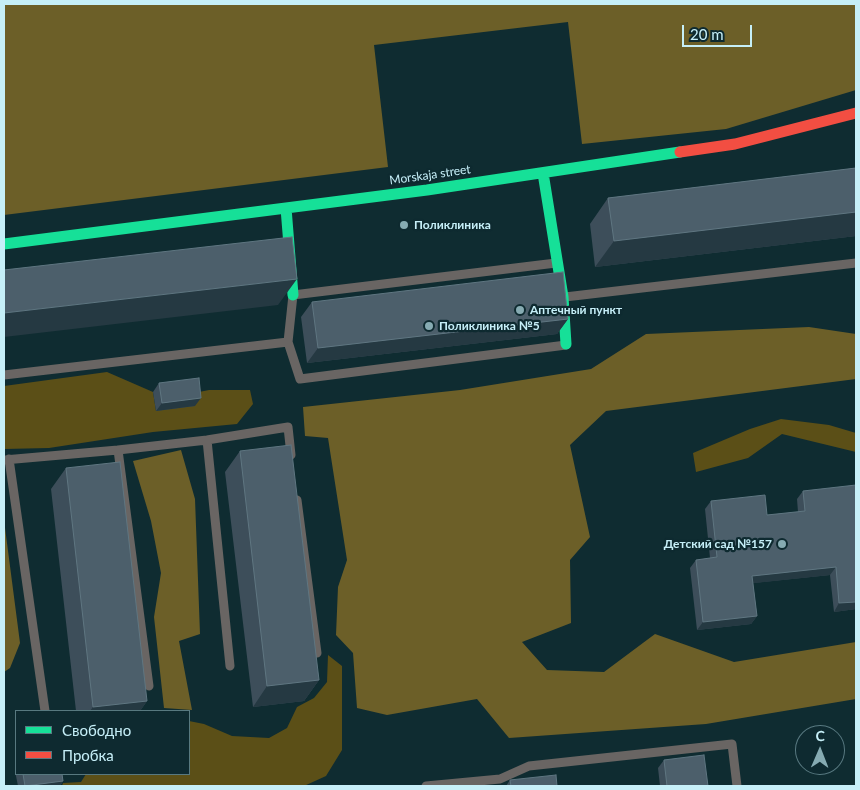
<!DOCTYPE html>
<html>
<head>
<meta charset="utf-8">
<style>
	body { margin:0 }
	#map { position:relative; width:860px; height:790px; overflow:hidden; background:#0f2c31; font-family:Lato,sans-serif }
	canvas { display:block }
	.frame { position:absolute; inset:0; border:5px solid #c6eff8; pointer-events:none }
	.legend { position:absolute; left:15px; top:710px; width:175px; height:65px; box-sizing:border-box; background:#0e2a30; border:1px solid #587980; margin:0; padding:6px 9px; list-style:none; font-size:15px; color:#c6eff8 }
	.legend li { display:flex; align-items:center; gap:10px; height:25px }
	.legend b { width:25px; border:1px solid #587980 }
	.north { position:absolute; left:795px; top:725px; width:50px; height:50px; box-sizing:border-box; background:#0e2a30; border:1px solid #587980; border-radius:50%; rotate:1deg; font-size:14px; font-weight:700; line-height:20px; text-align:center; color:#c6eff8 }
	.north::after { content:''; display:block; margin:auto; width:18px; height:22px; background:#86abb2; clip-path:polygon(50% 0,100% 100%,50% 72%,0 100%) }
	.scale { position:absolute; left:682px; top:25px; width:70px; height:22px; box-sizing:border-box; border:2px solid #c6eff8; border-top:0; padding-left:6px; font-size:15px; line-height:18px; white-space:nowrap; color:#c6eff8; -webkit-text-stroke:4px #0e2a30; paint-order:stroke }
</style>
</head>
<body>
<div id="map">
<canvas width="860" height="790"></canvas>
<div class="frame"></div>
<ul class="legend">
<li><b style="height:6px;background:#16e098"></b>Свободно</li>
<li><b style="height:6px;background:#f24e42"></b>Пробка</li>
</ul>
<div class="north">С</div>
<div class="scale">20 m</div>
</div>
<script>
const c = document.querySelector('canvas').getContext('2d');
c.lineJoin = 'round';
function fillPath(path, color) { c.fillStyle = color; c.fill(path, 'evenodd'); }
const shape = rows => new Path2D(rows.map(r => 'M' + r).join(''));
function strokePath(path, color, width, dash) { c.strokeStyle = color; c.lineWidth = width; c.lineCap = dash ? 'butt' : 'round'; c.setLineDash(dash || []); c.stroke(path); }
function write(font, color, halo, rows, align = 'center') {
  c.font = font + ' Lato,sans-serif'; c.lineWidth = 4.5; c.setLineDash([]); c.textBaseline = 'middle'; c.strokeStyle = halo; c.fillStyle = color; for (const [text, x, y, turn = 0] of rows) {
    c.save(); c.translate(x, y); c.rotate((+turn || 0) * Math.PI / 180); c.textAlign = isNaN(turn) ? turn : align; if (halo) c.strokeText(text, 0, 0); c.fillText(text, 0, 0); c.restore();
  }
}
const green = shape([
	[107,372,153,392,156,411,194,393,209,390,250,390,253,404,237,424,153,432,49,448,4,449,4,386],
	[781,419,829,425,856,433,856,452,782,434,748,458,696,472,693,453,750,429],
	[328,655,342,666,342,750,326,776,304,786,62,786,63,783,81,782,86,774,189,774,189,721,204,724,232,736,269,738,287,728,297,707,314,698,327,682]
]);
const forest = shape([
	[4,4,856,4,856,90,726,129,582,144,568,22,374,45,388,167,4,215],
	[809,327,856,334,856,379,606,411,570,445,590,537,570,560,571,623,522,642,547,670,604,672,655,634,734,662,856,642,856,699,706,724,509,738,477,699,387,715,357,708,353,653,336,635,338,587,347,560,328,438,305,436,303,407,460,390,591,369,646,334],
	[181,450,195,499,200,634,179,641,192,710,164,708,154,617,161,573,151,521,133,461],
	[4,520,20,643,10,668,4,672]
]);
const lane = shape([
	[556,263,293,295,288,342,300,379,566,345],
	[565,297,856,263],
	[4,375,288,342],
	[207,440,230,666],
	[118,450,149,686],
	[9,459,45,711],
	[4,460,118,450,207,440,288,427,291,455],
	[297,500,317,653],
	[426,786,500,779,529,766,732,744,737,786]
]);
const fast = shape([
	[543,173,563,297,566,344],
	[286,208,293,295],
	[4,244,427,190,680,152]
]);
const jam = shape([
	[680,152,735,144,856,113]
]);
const wall = shape([
	[856,168,856,236,595,267,590,224,608,198],
	[312,302,568,319,557,334,307,363,301,317],
	[159,383,195,406,156,411,153,392],
	[240,451,319,680,304,701,253,707,225,472],
	[66,468,147,701,140,711,76,711,51,489],
	[803,491,856,609,834,612,830,575,753,583,757,616,751,624,697,630,690,568,696,560,710,558,705,509,711,501,767,515,798,512,797,499],
	[664,760,708,786,660,786,658,768],
	[16,770,16,774,62,774,63,781,60,786,18,786,15,771],
	[510,780,557,786,506,786]
]);
const shadedWall = shape([
	[856,212,856,236,595,267,614,241],
	[297,279,278,305,4,337,4,313],
	[568,319,557,334,307,363,318,348],
	[201,398,195,406,156,411,162,403],
	[836,567,830,575,746,584,752,576],
	[856,602,856,609,834,612,839,603],
	[757,616,751,624,697,630,703,622],
	[319,680,304,701,253,707,267,686],
	[147,701,140,711,90,711,93,707],
	[63,781,60,786,25,786]
]);
const building = shape([
	[856,168,856,212,614,241,608,198,856,168],
	[292,237,297,279,4,313,4,270,292,237],
	[563,272,568,319,318,348,312,302,563,272],
	[199,378,201,398,162,403,159,383,199,378],
	[291,445,319,680,267,686,240,451,291,445],
	[120,462,147,701,93,707,66,468,120,462],
	[856,485,856,602,839,603,836,567,752,576,757,616,703,622,696,560,717,557,711,501,765,495,767,515,805,511,803,491,856,485],
	[704,755,708,786,667,786,664,760,704,755],
	[23,774,62,774,63,781,25,786,23,774],
	[556,775,557,786,511,786,510,780,556,775]
]);
const markers = [
	[404,225,5,"#86abb2"],
	[520,310,5,"#86abb2"],
	[429,326,5,"#86abb2"],
	[782,544,5,"#86abb2"]
];
const streetNames = [
	["Morskaja street",430,175,-8]
];
const poiNames = [
	["Поликлиника",414,225],
	["Аптечный пункт",530,310],
	["Поликлиника №5",439,326],
	["Детский сад №157",772,544,"right"]
];
fillPath(green, '#5b4f17');
fillPath(forest, '#6c5f28');
strokePath(lane, '#696563', 9);
strokePath(fast, '#16e098', 11);
strokePath(jam, '#f24e42', 11);
fillPath(wall, '#3d4e5a');
fillPath(shadedWall, '#253942');
fillPath(building, '#4c5f6b');
strokePath(building, '#5f7681', 1);
for (const [x, y, r, color] of markers) { const dot = new Path2D(); dot.arc(x, y, r, 0, 2 * Math.PI); c.fillStyle = color; c.fill(dot); strokePath(dot, '#0e2a30', 2); }
write('12px', '#c6eff8', '#0e2a30', streetNames);
write('bold 12px', '#c6eff8', '#0e2a30', poiNames, 'left');
</script>
</body>
</html>
